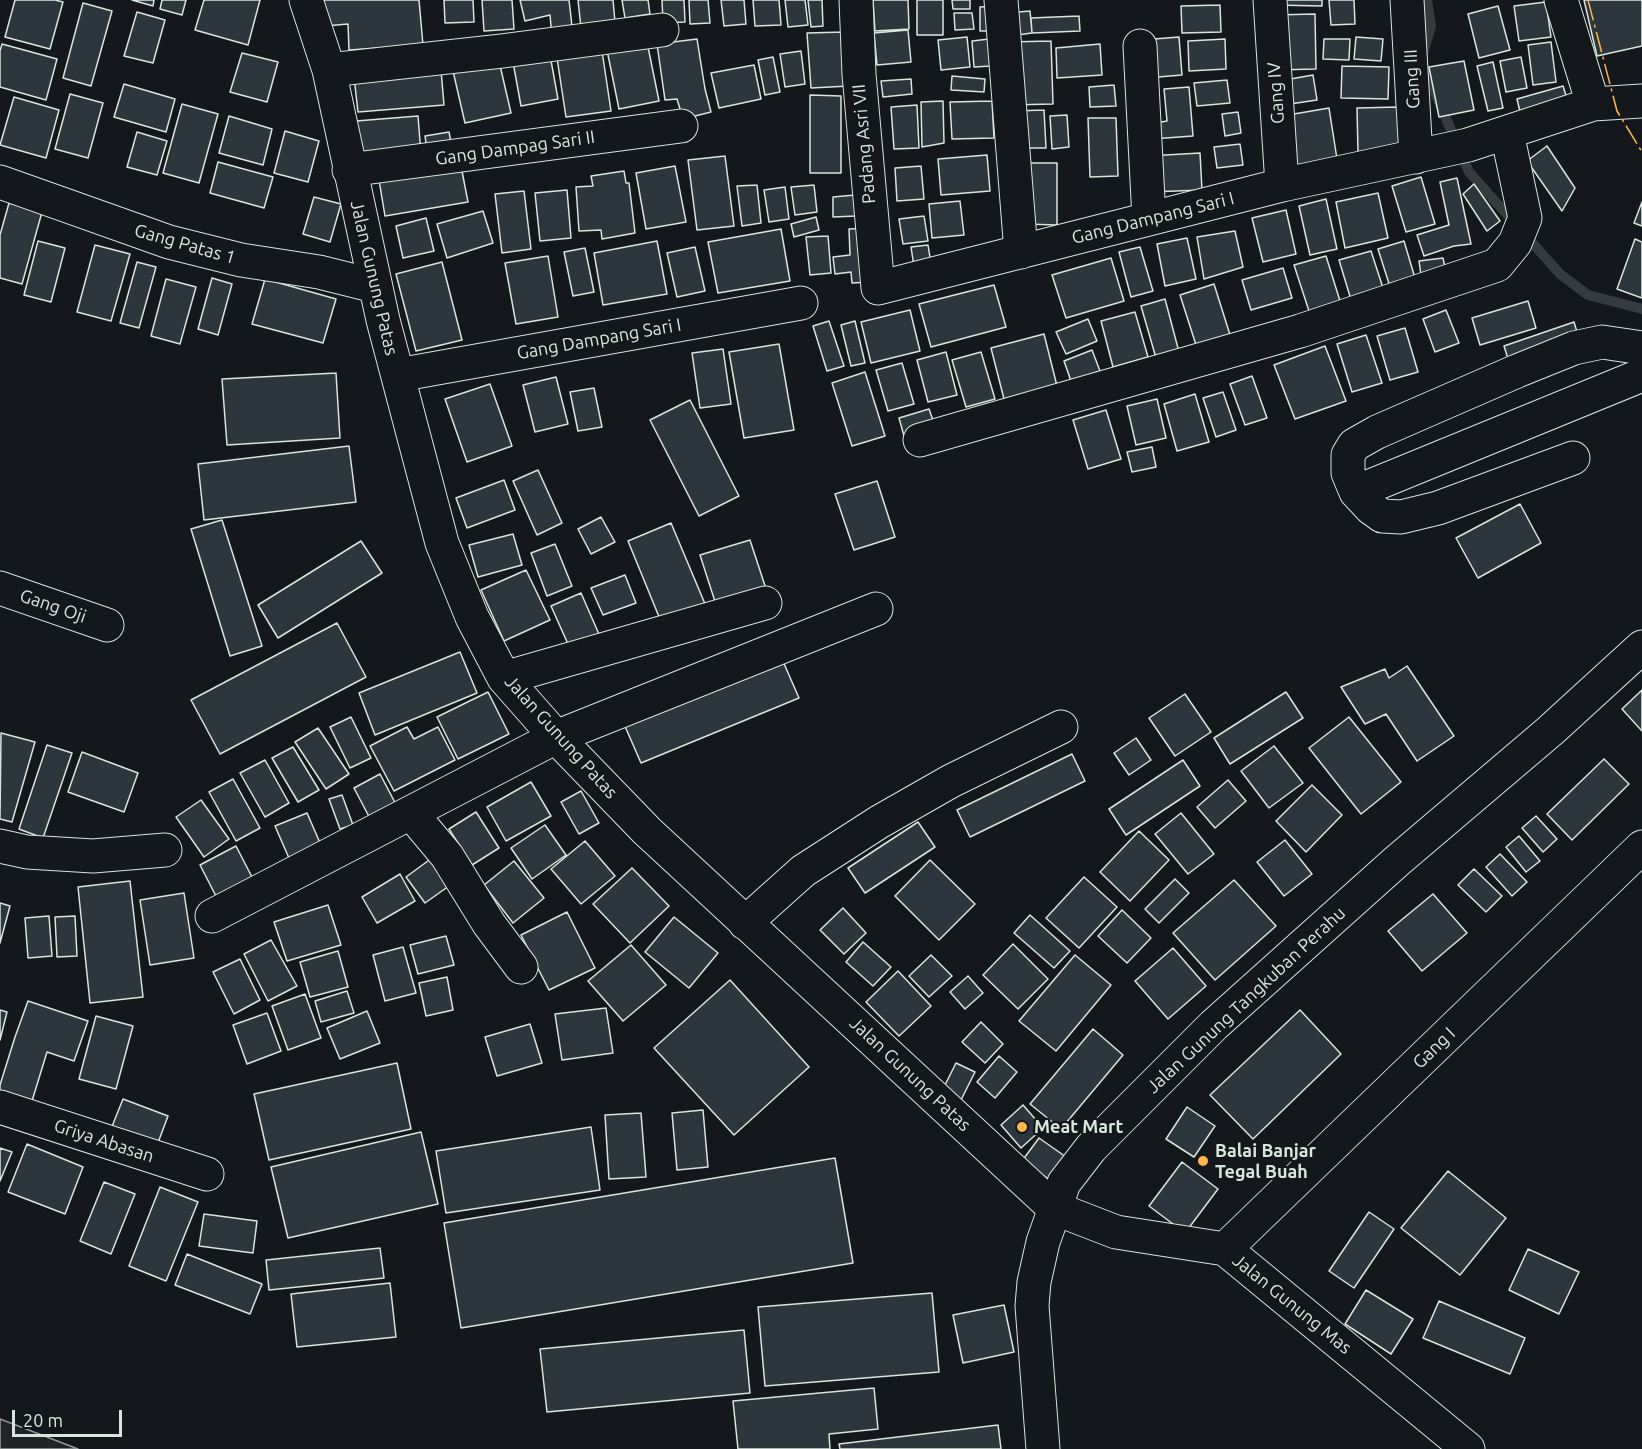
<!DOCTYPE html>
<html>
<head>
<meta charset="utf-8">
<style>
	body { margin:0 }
	#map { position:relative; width:1642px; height:1449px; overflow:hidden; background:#14181c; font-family:Ubuntu,sans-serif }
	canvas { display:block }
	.scale { position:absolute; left:12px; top:1410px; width:110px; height:27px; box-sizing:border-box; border:3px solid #d8e6dc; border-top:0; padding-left:8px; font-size:18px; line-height:21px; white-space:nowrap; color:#d8e6dc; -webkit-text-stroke:4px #14181c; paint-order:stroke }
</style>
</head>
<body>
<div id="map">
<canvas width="1642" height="1449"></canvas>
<div class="scale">20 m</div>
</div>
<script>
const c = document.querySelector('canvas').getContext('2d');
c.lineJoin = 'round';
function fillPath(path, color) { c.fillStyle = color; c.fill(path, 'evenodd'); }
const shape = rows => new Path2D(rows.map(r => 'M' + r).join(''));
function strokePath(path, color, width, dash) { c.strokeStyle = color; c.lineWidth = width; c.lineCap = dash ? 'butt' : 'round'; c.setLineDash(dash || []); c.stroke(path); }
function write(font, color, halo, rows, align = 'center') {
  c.font = font + ' Ubuntu,sans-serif'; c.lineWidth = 4.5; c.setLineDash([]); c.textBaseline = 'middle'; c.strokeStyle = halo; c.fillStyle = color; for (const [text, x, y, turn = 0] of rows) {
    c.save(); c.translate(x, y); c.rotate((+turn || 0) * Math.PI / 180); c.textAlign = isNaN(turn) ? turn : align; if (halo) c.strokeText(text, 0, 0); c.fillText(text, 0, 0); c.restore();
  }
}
const green = shape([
	[0,1419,78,1449,0,1449,0,1419]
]);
const stream = shape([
	[1427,0,1431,26,1421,60,1469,172,1560,274,1588,295,1642,309]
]);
const building = shape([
	[15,0,55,0,63,2,50,49,5,37,15,0],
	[132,0,154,0,153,6,132,0],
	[162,0,186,0,182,15,160,9,162,0],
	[204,0,260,0,248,45,195,30,204,0],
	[322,0,419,0,423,45,349,50,348,24,325,26,322,0],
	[444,0,473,0,474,22,445,23,444,0],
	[482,0,512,0,514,29,484,31,482,0],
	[520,0,569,0,573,35,552,37,550,15,525,21,520,0],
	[578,0,613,0,616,33,582,37,578,0],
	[622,0,648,0,650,14,625,18,622,0],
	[662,0,684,0,685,22,663,23,662,0],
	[689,0,708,0,710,23,690,24,689,0],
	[721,0,744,0,746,24,724,26,721,0],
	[753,0,779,0,781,25,755,26,753,0],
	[785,0,805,0,808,25,788,27,785,0],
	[808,0,822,0,823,26,811,27,808,0],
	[873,0,908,0,909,29,875,31,873,0],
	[917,0,943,0,943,35,917,35,917,0],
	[952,0,970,0,970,9,953,9,952,0],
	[1274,0,1322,0,1322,6,1273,5,1274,0],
	[1329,0,1354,0,1355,24,1331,25,1329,0],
	[1584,0,1642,0,1642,46,1597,56,1584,0],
	[1546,2,1551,37,1519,41,1514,6,1546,2],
	[83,3,112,11,91,86,63,78,83,3],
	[1220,5,1221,32,1182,33,1181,6,1220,5],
	[996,6,997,31,980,31,980,7,996,6],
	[1498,6,1510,50,1479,58,1468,14,1498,6],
	[1030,11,1032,33,1010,36,1007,13,1030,11],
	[137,12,165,20,153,63,124,56,137,12],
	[954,13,972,13,974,29,955,30,954,13],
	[1315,14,1316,69,1275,70,1274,15,1315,14],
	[1079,16,1080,31,1032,33,1031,18,1079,16],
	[908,30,911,62,877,65,874,33,908,30],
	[845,32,849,86,811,88,807,33,845,32],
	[967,37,970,67,941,70,938,40,967,37],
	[1179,37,1182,75,1158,77,1154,39,1179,37],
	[1356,37,1383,39,1381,61,1354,59,1356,37],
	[697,39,705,89,711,112,683,119,677,99,665,100,657,44,697,39],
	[989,39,991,66,974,67,972,41,989,39],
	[1225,39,1226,69,1189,71,1188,41,1225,39],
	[1324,39,1350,39,1349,60,1323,59,1324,39],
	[1051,41,1053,104,1010,105,1008,42,1051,41],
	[647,42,659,101,619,109,607,50,647,42],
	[1551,42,1556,82,1533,85,1528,45,1551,42],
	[2,44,57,59,46,100,0,87,0,51,2,44],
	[1100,44,1102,75,1057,78,1056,48,1100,44],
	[602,51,611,111,566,117,557,58,602,51],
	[801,51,805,84,785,87,780,54,801,51],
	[242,53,278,62,267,102,230,92,242,53],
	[550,55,558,99,521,106,513,62,550,55],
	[773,57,780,92,765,95,758,60,773,57],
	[1521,57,1527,88,1506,92,1500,61,1521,57],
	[499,61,511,113,465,123,453,71,499,61],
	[1464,61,1474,110,1439,117,1429,67,1464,61],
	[1493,62,1503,108,1488,111,1477,66,1493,62],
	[754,65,761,99,719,108,711,73,754,65],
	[1342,66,1389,67,1388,99,1341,98,1342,66],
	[441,70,444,105,358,112,354,77,441,70],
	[1313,75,1317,100,1283,105,1279,81,1313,75],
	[952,76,985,79,984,92,951,90,952,76],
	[911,79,912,94,883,97,881,81,911,79],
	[1227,80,1230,103,1197,106,1194,83,1227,80],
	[124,84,175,99,166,132,114,117,124,84],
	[1114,85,1116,106,1090,107,1089,87,1114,85],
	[1563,86,1568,102,1521,116,1517,99,1563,86],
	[1189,87,1193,136,1152,139,1150,124,1167,121,1164,89,1189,87],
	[70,94,103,103,88,158,55,149,70,94],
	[810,95,841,96,841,173,810,173,810,95],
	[14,97,59,110,46,158,0,145,14,97],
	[943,101,944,143,922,147,921,102,943,101],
	[992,101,994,138,952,139,950,102,992,101],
	[182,104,218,114,199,183,163,173,182,104],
	[917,105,919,148,894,149,891,107,917,105],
	[1399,107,1400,152,1358,153,1357,108,1399,107],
	[1329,108,1337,159,1297,165,1288,115,1329,108],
	[1044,110,1046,148,1014,148,1013,111,1044,110],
	[1238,112,1241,133,1225,136,1222,114,1238,112],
	[1067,115,1069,147,1052,149,1050,116,1067,115],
	[229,116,272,129,263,165,219,153,229,116],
	[418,116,421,154,360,159,356,121,418,116],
	[1088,118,1116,118,1118,176,1090,177,1088,118],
	[285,131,319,141,308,182,274,173,285,131],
	[137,132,167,141,157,175,127,167,137,132],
	[449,132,453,152,428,156,425,136,449,132],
	[1240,144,1243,165,1217,168,1214,147,1240,144],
	[1547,146,1575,188,1562,211,1527,161,1547,146],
	[1200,153,1202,190,1150,192,1148,156,1200,153],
	[987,155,990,191,941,195,938,159,987,155],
	[725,156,734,226,697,230,688,160,725,156],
	[218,162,273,177,264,208,210,193,218,162],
	[1025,163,1057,163,1057,225,1025,224,1025,163],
	[461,166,468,202,385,216,379,180,461,166],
	[675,166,686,222,646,229,636,173,675,166],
	[921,166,924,199,897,201,895,168,921,166],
	[624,171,626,183,629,183,635,233,602,239,601,230,579,231,576,187,593,186,591,176,624,171],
	[1421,177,1435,224,1406,232,1392,186,1421,177],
	[1457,178,1471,244,1454,246,1424,256,1417,235,1449,225,1440,182,1457,178],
	[1474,184,1500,221,1487,231,1463,194,1474,184],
	[757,185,761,223,742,226,737,186,757,185],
	[814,185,817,212,795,215,791,187,814,185],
	[785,187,789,219,769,222,764,190,785,187],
	[567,190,571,238,540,241,535,193,567,190],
	[524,191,531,249,502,253,495,194,524,191],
	[1378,193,1388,238,1345,248,1336,202,1378,193],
	[855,195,856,216,833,217,833,197,855,195],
	[314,197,341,204,330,242,303,234,314,197],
	[1326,199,1337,249,1310,255,1299,206,1326,199],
	[960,201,964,235,932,238,929,204,960,201],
	[1642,202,1642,226,1634,223,1642,202],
	[9,203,42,212,22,284,0,278,0,235,9,203],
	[1286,210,1296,254,1263,262,1252,218,1286,210],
	[483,211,493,243,447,258,437,224,483,211],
	[924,216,928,241,903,244,899,219,924,216],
	[816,217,819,230,794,237,791,224,816,217],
	[426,218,434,251,403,258,396,226,426,218],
	[868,228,870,282,852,283,851,272,835,274,833,257,850,255,849,229,868,228],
	[781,229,790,281,718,293,708,242,781,229],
	[1235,231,1243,267,1204,279,1197,237,1235,231],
	[828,236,831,273,810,275,806,237,828,236],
	[1187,238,1196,279,1165,286,1157,244,1187,238],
	[1635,239,1642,242,1642,298,1617,289,1635,239],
	[38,241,65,248,51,302,24,295,38,241],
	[657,241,667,294,603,305,594,253,657,241],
	[1404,241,1417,285,1392,293,1378,249,1404,241],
	[95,245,130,254,111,321,77,312,95,245],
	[928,245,932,270,915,273,911,247,928,245],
	[695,247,705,291,677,297,667,253,695,247],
	[1140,247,1153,291,1131,297,1119,252,1140,247],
	[585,248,594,292,573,296,564,252,585,248],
	[1371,251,1385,294,1352,303,1339,260,1371,251],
	[548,256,558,317,516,324,505,263,548,256],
	[1326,256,1340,301,1309,311,1294,265,1326,256],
	[1111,258,1124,301,1066,318,1052,275,1111,258],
	[1443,258,1446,272,1422,282,1419,261,1443,258],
	[137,262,156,267,139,328,120,323,137,262],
	[442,262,462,340,416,351,396,274,442,262],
	[1283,268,1292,298,1251,310,1242,280,1283,268],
	[212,278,232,284,218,335,198,329,212,278],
	[166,279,196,287,180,344,151,336,166,279],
	[265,279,336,299,323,343,252,324,265,279],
	[1214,284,1231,338,1197,348,1180,295,1214,284],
	[994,285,1006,327,931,347,919,304,994,285],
	[1165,299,1179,352,1156,358,1141,306,1165,299],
	[1528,301,1536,328,1480,345,1472,318,1528,301],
	[910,310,920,351,871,363,861,322,910,310],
	[1446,310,1459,343,1435,352,1423,319,1446,310],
	[1135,312,1148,357,1113,367,1101,321,1135,312],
	[1088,319,1097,341,1066,354,1056,332,1088,319],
	[829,321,844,366,827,371,813,326,829,321],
	[855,321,865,363,851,366,841,325,855,321],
	[1574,322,1580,342,1510,365,1504,346,1574,322],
	[1405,328,1418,372,1390,380,1377,336,1405,328],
	[1044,334,1057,386,1004,399,991,348,1044,334],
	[1366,335,1382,383,1352,392,1337,344,1366,335],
	[779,344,794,430,744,438,729,352,779,344],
	[1325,346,1346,401,1295,419,1274,365,1325,346],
	[723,349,731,404,700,408,692,353,723,349],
	[1092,350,1100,371,1071,381,1064,361,1092,350],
	[946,352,957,395,928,402,917,360,946,352],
	[981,352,995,399,966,407,952,360,981,352],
	[902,363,914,404,888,411,876,370,902,363],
	[865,372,885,436,852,446,832,383,865,372],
	[336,373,340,438,227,445,222,379,336,373],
	[1252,376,1267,418,1245,425,1230,384,1252,376],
	[556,377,568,424,535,432,523,385,556,377],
	[490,384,512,446,467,462,445,399,490,384],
	[594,388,602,427,578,431,570,392,594,388],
	[1223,392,1236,430,1216,437,1203,398,1223,392],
	[1195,394,1209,442,1177,451,1164,404,1195,394],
	[1157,399,1166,438,1136,445,1127,406,1157,399],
	[690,400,739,496,699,516,650,420,690,400],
	[929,409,935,426,904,436,899,418,929,409],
	[1106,410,1121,459,1088,469,1073,420,1106,410],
	[349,446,356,502,204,520,198,464,349,446],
	[1152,447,1156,467,1132,472,1127,452,1152,447],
	[538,470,562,523,537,535,513,481,538,470],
	[504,480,515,510,467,528,456,498,504,480],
	[877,481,895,537,854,550,835,494,877,481],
	[1520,504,1541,543,1478,578,1456,538,1520,504],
	[601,517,615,542,591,554,578,529,601,517],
	[222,520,262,646,230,656,191,529,222,520],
	[671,523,708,611,664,629,628,541,671,523],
	[513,534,522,565,478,577,469,545,513,534],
	[750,540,769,598,719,614,700,555,750,540],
	[361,541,382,573,278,638,258,605,361,541],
	[555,544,572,586,547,596,531,553,555,544],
	[526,570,550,620,504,641,481,590,526,570],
	[625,575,636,603,603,615,591,588,625,575],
	[581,593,602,641,572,653,551,606,581,593],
	[337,623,366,677,220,754,191,700,337,623],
	[460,652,477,693,375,735,359,693,460,652],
	[782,659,799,698,641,763,624,724,782,659],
	[1407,666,1454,736,1417,761,1386,714,1365,724,1341,687,1385,669,1389,678,1407,666],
	[1642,690,1642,731,1622,709,1642,690],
	[488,692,509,734,458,759,437,717,488,692],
	[1286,692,1303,718,1230,764,1214,738,1286,692],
	[1185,694,1211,732,1175,756,1149,718,1185,694],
	[351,717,371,758,350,768,330,727,351,717],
	[1349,717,1401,782,1361,814,1309,748,1349,717],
	[407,727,414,739,438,727,455,760,394,791,370,746,407,727],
	[318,728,349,774,326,789,295,742,318,728],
	[1,733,35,742,12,822,0,819,1,733],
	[1136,738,1151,760,1129,775,1114,753,1136,738],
	[47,745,72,753,43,838,19,829,47,745],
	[1274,746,1303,783,1269,808,1241,771,1274,746],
	[293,747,319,790,298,802,272,758,293,747],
	[82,752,138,773,124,812,68,792,82,752],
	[1072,754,1085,781,970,837,957,810,1072,754],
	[1604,759,1629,784,1572,840,1547,814,1604,759],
	[265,760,289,803,265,817,240,773,265,760],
	[1183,760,1200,786,1126,835,1109,809,1183,760],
	[380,774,401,814,375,828,354,788,380,774],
	[233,779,260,828,236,841,209,792,233,779],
	[1228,780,1246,801,1215,828,1197,807,1228,780],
	[531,782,551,816,506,841,487,807,531,782],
	[1312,785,1342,815,1306,852,1276,821,1312,785],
	[581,791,599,823,579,834,561,802,581,791],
	[342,795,353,825,340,829,329,799,342,795],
	[201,800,229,839,204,857,176,817,201,800],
	[476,812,499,848,472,865,449,829,476,812],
	[307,813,324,852,292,865,275,826,307,813],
	[1181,813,1214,854,1188,874,1155,834,1181,813],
	[1536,816,1557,839,1543,852,1522,828,1536,816],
	[918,822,935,847,865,893,848,868,918,822],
	[545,825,566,855,532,879,511,848,545,825],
	[1139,831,1169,860,1130,901,1100,872,1139,831],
	[1519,836,1540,861,1526,872,1506,847,1519,836],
	[1285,840,1312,874,1284,896,1257,862,1285,840],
	[585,841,615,876,581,904,551,869,585,841],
	[236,846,254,881,218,900,200,865,236,846],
	[1500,854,1527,882,1512,896,1486,867,1500,854],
	[436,855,456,881,425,903,406,877,436,855],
	[930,860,975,904,939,940,895,896,930,860],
	[514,861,544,898,513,923,484,885,514,861],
	[632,868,669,906,630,943,593,904,632,868],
	[1474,869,1502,896,1486,912,1458,885,1474,869],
	[400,874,415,901,377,923,362,897,400,874],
	[1084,877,1117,907,1079,948,1046,918,1084,877],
	[1175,879,1189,893,1159,923,1145,909,1175,879],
	[1234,880,1276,926,1215,980,1173,933,1234,880],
	[130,881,143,997,90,1003,78,887,130,881],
	[184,893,194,958,150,965,140,900,184,893],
	[1433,894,1467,933,1422,971,1388,931,1433,894],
	[0,903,10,906,0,943,0,903],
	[328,905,341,945,287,961,274,922,328,905],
	[843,908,866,933,844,954,820,930,843,908],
	[1122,910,1151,938,1127,963,1098,936,1122,910],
	[567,912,595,968,549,990,521,935,567,912],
	[1030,915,1070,951,1054,968,1014,933,1030,915],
	[49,916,52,956,28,958,25,918,49,916],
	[75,916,77,956,57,957,55,917,75,916],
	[674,917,718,953,689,988,645,952,674,917],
	[446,936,454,965,418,974,410,945,446,936],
	[271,940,297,986,268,1001,244,954,271,940],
	[863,942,891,967,873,986,846,962,863,942],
	[1013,944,1048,979,1018,1009,983,975,1013,944],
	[631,945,666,985,623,1021,588,981,631,945],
	[403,947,416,993,385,1001,373,955,403,947],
	[1173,948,1206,986,1168,1019,1135,981,1173,948],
	[338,951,348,987,310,997,300,962,338,951],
	[931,955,952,976,929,997,909,976,931,955],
	[1075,955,1111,985,1056,1051,1019,1021,1075,955],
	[240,959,260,1000,234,1014,213,972,240,959],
	[898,971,931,1006,899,1036,866,1002,898,971],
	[968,976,983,993,965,1009,950,992,968,976],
	[447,977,453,1010,426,1016,419,983,447,977],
	[730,980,809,1067,734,1135,654,1048,730,980],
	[347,991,354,1013,321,1022,315,1001,347,991],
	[305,994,321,1038,288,1050,272,1006,305,994],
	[28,1001,88,1021,74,1061,47,1052,32,1101,0,1091,0,1085,15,1037,28,1001],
	[606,1008,613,1053,562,1060,555,1014,606,1008],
	[0,1010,7,1012,0,1040,0,1010],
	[1300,1010,1341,1054,1253,1139,1210,1095,1300,1010],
	[367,1011,380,1043,340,1059,327,1028,367,1011],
	[267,1013,281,1051,247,1064,233,1025,267,1013],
	[96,1016,133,1026,116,1089,79,1079,96,1016],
	[981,1022,1003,1044,985,1063,962,1042,981,1022],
	[530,1024,542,1063,497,1076,485,1037,530,1024],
	[1093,1029,1123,1055,1061,1129,1030,1104,1093,1029],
	[999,1056,1017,1072,995,1098,977,1082,999,1056],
	[397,1063,411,1129,269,1160,254,1094,397,1063],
	[956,1063,975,1072,959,1104,940,1095,956,1063],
	[123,1099,168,1116,153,1156,107,1139,123,1099],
	[1023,1105,1043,1128,1021,1148,1001,1125,1023,1105],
	[1187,1107,1215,1126,1194,1157,1166,1139,1187,1107],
	[703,1110,708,1167,677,1170,672,1113,703,1110],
	[641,1113,646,1177,609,1179,605,1115,641,1113],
	[591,1127,600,1190,446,1213,436,1151,591,1127],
	[421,1132,438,1204,288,1238,271,1167,421,1132],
	[1039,1138,1066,1157,1050,1180,1022,1161,1039,1138],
	[27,1144,83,1167,65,1214,8,1192,27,1144],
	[0,1148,12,1152,0,1181,0,1148],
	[835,1158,853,1263,461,1328,444,1223,835,1158],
	[1182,1162,1218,1189,1185,1233,1149,1206,1182,1162],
	[1448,1171,1506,1218,1460,1275,1401,1228,1448,1171],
	[104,1182,135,1194,111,1254,80,1241,104,1182],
	[160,1187,198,1202,166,1281,129,1266,160,1187],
	[1369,1212,1394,1229,1354,1288,1329,1271,1369,1212],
	[204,1214,257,1221,253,1253,199,1246,204,1214],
	[380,1248,384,1278,269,1290,266,1260,380,1248],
	[1528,1249,1579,1272,1559,1314,1509,1290,1528,1249],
	[187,1254,262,1284,250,1314,175,1285,187,1254],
	[390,1283,396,1337,297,1347,291,1294,390,1283],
	[1366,1290,1413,1319,1391,1354,1345,1324,1366,1290],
	[932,1293,939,1372,765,1386,758,1307,932,1293],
	[1439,1301,1525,1338,1510,1374,1423,1338,1439,1301],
	[1004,1305,1014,1352,963,1363,953,1315,1004,1305],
	[744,1330,750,1393,547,1412,540,1349,744,1330],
	[874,1388,878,1429,829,1434,830,1449,738,1449,733,1401,874,1388],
	[998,1425,1001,1449,840,1449,839,1444,998,1425]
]);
const street = shape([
	[306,0,329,70,383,320,442,543,472,617,504,678,556,737,647,831,1054,1208,1116,1232,1225,1249,1468,1449],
	[856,0,859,74,878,288,1282,185,1468,145,1593,104,1642,101],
	[1001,0,1021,252],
	[1270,0,1282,185],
	[1407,0,1416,157],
	[1561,0,1593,104],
	[1140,46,1149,219],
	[329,70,502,51,662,30],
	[349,170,681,126],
	[0,182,169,242,241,260,319,272,375,286],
	[398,375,801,303],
	[920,440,1300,331,1497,265,1515,243,1525,218,1507,133],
	[1573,458,1438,508,1401,517,1382,516,1371,508,1356,492,1348,473,1348,455,1354,445,1377,432,1517,371,1574,348,1602,342,1642,348],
	[1356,492,1642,375],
	[0,588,107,625],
	[504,678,765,603],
	[411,813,447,856,489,924,521,967],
	[0,846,27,852,93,856,165,850],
	[212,916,556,737,876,609],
	[745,923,803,871,879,822,951,781,1061,727],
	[0,1107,207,1174],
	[1225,1249,1642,847]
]);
const secondary = shape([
	[1043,1449,1032,1306,1034,1282,1043,1242,1064,1183,1091,1148,1214,1025,1397,861,1550,731,1642,647]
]);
const power = shape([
	[1588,0,1617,111,1642,152]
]);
const markers = [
	[1022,1127,6,"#ffb74d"],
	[1203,1161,6,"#ffb74d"]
];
const streetNames = [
	["Gang III",1412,79,-93],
	["Gang IV",1276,93,-94],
	["Padang Asri VII",864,144,-95],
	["Gang Dampag Sari II",515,148,-8],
	["Gang Dampang Sari I",1153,218,-14],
	["Gang Patas 1",185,244,16],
	["Jalan Gunung Patas",374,278,77],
	["Gang Dampang Sari I",599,339,-10],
	["Gang Oji",53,606,19],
	["Jalan Gunung Patas",561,737,48],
	["Jalan Gunung Tangkuban Perahu",1246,1000,-43],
	["Gang I",1434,1048,-44],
	["Jalan Gunung Patas",910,1074,43],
	["Griya Abasan",104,1141,18],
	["Jalan Gunung Mas",1292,1304,39]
];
const poiNames = [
	["Meat Mart",1034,1127],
	["Balai Banjar",1215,1151],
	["Tegal Buah",1215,1172]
];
fillPath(green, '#202428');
strokePath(green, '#939e99', 1.5);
strokePath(stream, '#363b3e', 10);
fillPath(building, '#2c363c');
strokePath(building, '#d8e6dc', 1.5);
strokePath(street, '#d8e6dc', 35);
strokePath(secondary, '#d8e6dc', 35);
strokePath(street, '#14181c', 33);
strokePath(secondary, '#14181c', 33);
strokePath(power, '#ffb74d', 1.5, [21, 4.5, 3, 4.5]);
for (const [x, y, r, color] of markers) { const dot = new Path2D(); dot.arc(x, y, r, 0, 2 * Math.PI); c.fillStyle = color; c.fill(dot); strokePath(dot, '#14181c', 2); }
write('18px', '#d8e6dc', '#14181c', streetNames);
write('bold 18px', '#d8e6dc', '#14181c', poiNames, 'left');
</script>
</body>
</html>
